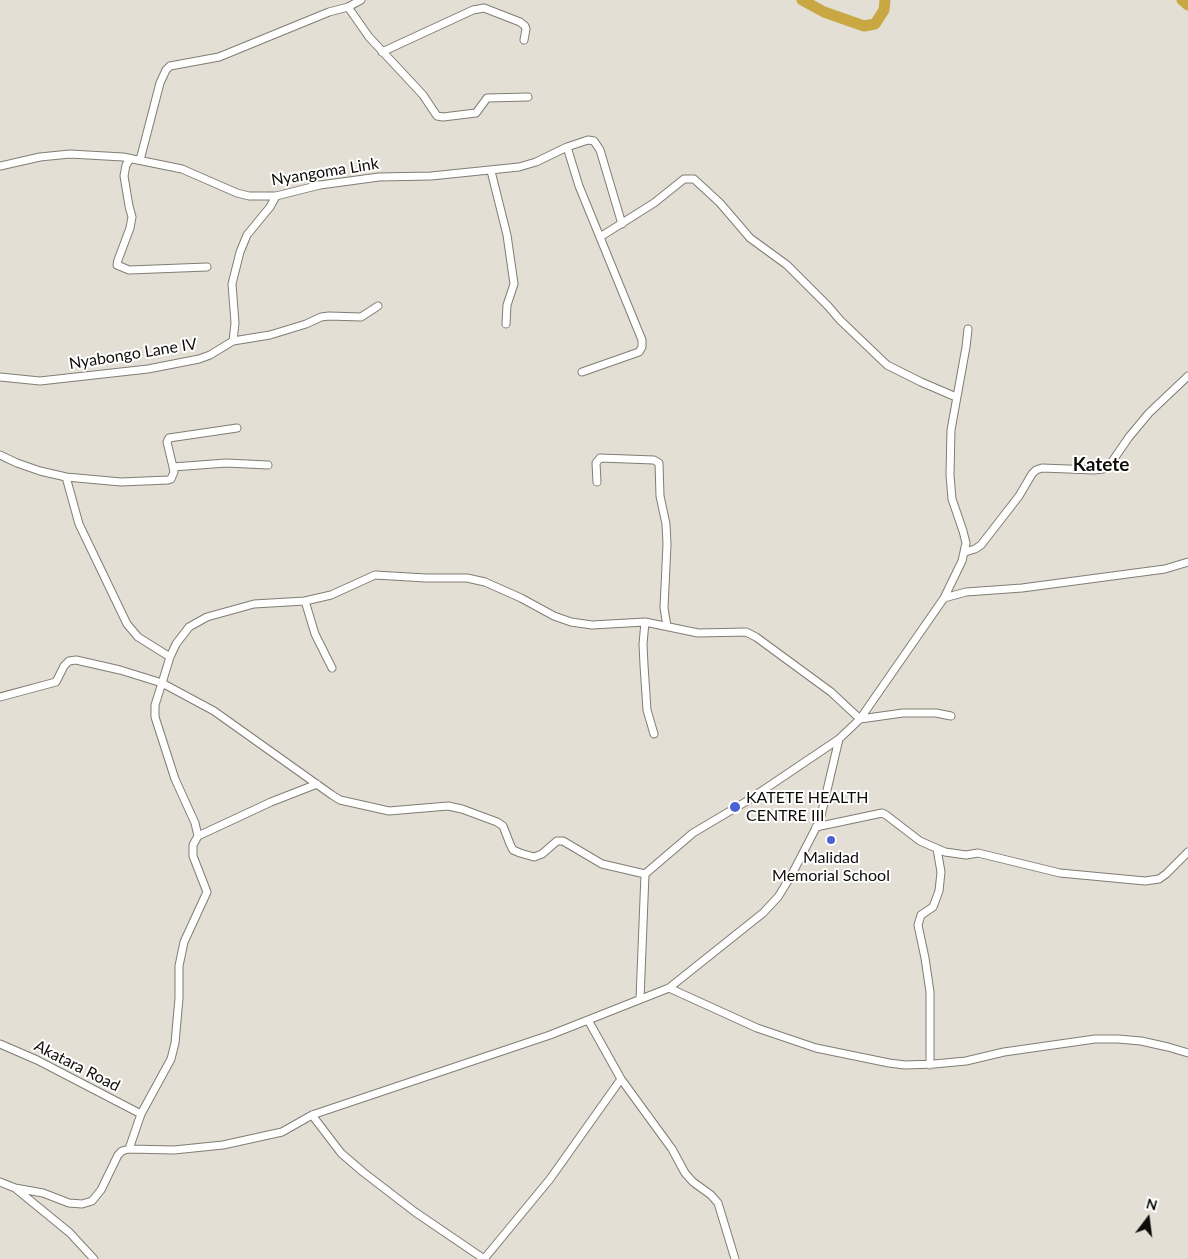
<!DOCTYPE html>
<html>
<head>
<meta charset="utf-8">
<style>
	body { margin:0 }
	#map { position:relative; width:1188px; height:1259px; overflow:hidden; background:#e3dfd5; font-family:Lato,sans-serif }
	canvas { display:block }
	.north { position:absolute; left:1123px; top:1194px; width:50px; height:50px; -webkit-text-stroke:4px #fff; paint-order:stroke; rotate:15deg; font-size:14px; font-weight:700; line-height:20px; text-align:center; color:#0e0c09 }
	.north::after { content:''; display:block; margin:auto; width:18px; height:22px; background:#0e0c09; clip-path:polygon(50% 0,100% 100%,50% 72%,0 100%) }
</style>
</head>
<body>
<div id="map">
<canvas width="1188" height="1259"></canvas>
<div class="north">N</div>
</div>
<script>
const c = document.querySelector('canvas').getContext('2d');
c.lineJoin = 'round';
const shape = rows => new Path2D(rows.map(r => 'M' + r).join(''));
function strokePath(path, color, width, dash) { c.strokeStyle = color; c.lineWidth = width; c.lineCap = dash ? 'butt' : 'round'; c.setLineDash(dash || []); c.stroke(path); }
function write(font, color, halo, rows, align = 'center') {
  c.font = font + ' Lato,sans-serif'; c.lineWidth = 4; c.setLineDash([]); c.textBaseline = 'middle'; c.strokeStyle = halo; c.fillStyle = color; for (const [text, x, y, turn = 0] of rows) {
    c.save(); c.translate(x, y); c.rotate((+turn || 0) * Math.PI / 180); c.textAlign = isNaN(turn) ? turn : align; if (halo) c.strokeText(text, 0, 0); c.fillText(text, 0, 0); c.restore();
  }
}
const river = shape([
	[802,0,824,12,864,26,875,24,884,10,885,0],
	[1182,0,1188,5]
]);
const street = shape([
	[348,7,369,37,423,95,437,116,443,117,476,113,487,98,528,97],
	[382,52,473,10,484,8,520,22,525,26,526,29,524,40],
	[567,147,579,186,642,340,642,347,639,352,582,372],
	[130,159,126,165,124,176,129,206,132,217,130,228,118,260,117,265,129,270,207,267],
	[140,160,160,83,166,70,170,66,219,57,329,12,348,7,361,0],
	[0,166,40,157,70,154,123,157,182,169,237,193,249,196,276,196,320,185,379,177,431,176,519,167,536,162,567,147,588,140,594,141,600,150,622,224],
	[491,171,507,235,514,284,507,305,506,324],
	[600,237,654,203,684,179,694,179,720,203,750,238,787,265,828,306,840,320,887,365,921,382,956,397],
	[233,341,235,323,232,284,240,252,247,235,270,207,276,196],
	[0,377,40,381,148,369,199,359,210,355,233,341,270,335,306,324,321,317,329,316,361,317,378,306],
	[0,455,17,463,40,471,66,477,121,482,168,480,171,479,174,472,173,467,226,463,268,465],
	[173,467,167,442,169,438,237,428],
	[66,477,79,524,127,624,138,637,170,657],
	[597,482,596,463,600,458,654,460,659,463,660,496,666,524,667,544,664,608,667,626],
	[965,552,975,549,981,545,1019,496,1032,474,1036,470,1042,468,1094,470,1103,469,1109,466,1129,437,1149,413,1188,376],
	[944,598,962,561,966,543,963,531,952,499,950,475,951,430,966,347,968,329],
	[305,601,315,634,332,668],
	[645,622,643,644,644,665,647,710,654,734],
	[0,697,56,682,64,666,69,661,76,660,120,670,162,683,170,657,176,644,189,627,207,617,254,604,305,601,331,595,375,575,426,578,467,578,485,582,521,598,554,616,571,622,592,625,645,622,698,633,746,632,756,637,831,692,860,719,903,713,936,713,951,716],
	[816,827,882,813,886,815,920,841,945,852,966,855,978,853,1060,873,1145,881,1159,879,1166,874,1188,852],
	[198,836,271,802,317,784],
	[669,988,757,1028,816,1048,889,1063,905,1065,934,1064,966,1061,1004,1052,1095,1039,1118,1039,1141,1041,1168,1047,1188,1053],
	[640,999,645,874,693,833,747,801,839,739],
	[588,1020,621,1079,672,1149,685,1173,693,1182,711,1195,718,1203,735,1259],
	[0,1044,37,1060,141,1114],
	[930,1065,930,992,925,958,918,925,921,915,933,907,939,891,941,872,937,849],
	[312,1115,341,1153,363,1172,415,1212,484,1259],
	[129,1149,141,1114,171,1059,175,1043,179,998,179,966,184,942,207,892,193,856,193,845,198,836,195,823,175,779,155,717,155,705,162,683,214,711,332,795,340,800,389,811,448,806,462,809,497,822,503,826,510,844,513,850,520,853,534,857,542,854,557,841,563,841,602,864,645,874],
	[0,1182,15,1188,70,1233,94,1259],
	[15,1188,43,1193,69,1203,82,1204,92,1201,101,1190,118,1155,122,1151,129,1149,174,1150,223,1145,282,1132,312,1115,550,1035,669,988,763,913,778,897,791,876,820,820,839,739,860,719,944,598,966,592,1022,588,1165,569,1188,562],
	[484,1259,550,1179,621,1079]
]);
const markers = [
	[735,807,6,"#4a61d5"],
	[831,840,5,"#4a61d5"]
];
const streetNames = [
	["Nyangoma Link",325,172,-9],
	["Nyabongo Lane IV",133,354,-9],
	["Akatara Road",77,1066,27]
];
const poiNames = [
	["KATETE HEALTH",746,798],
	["CENTRE III",746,816],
	["Malidad",831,858,"center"],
	["Memorial School",831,876,"center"]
];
const quarterNames = [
	["Katete",1101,465]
];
strokePath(river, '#c9a844', 11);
strokePath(street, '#807d73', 9);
strokePath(street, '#fff', 7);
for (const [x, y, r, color] of markers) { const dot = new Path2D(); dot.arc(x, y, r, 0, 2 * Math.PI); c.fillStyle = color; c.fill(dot); strokePath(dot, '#fff', 2); }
write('16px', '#0e0c09', '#fff', streetNames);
write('16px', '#0e0c09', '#fff', poiNames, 'left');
write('bold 19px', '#0e0c09', '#fff', quarterNames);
</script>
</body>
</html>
